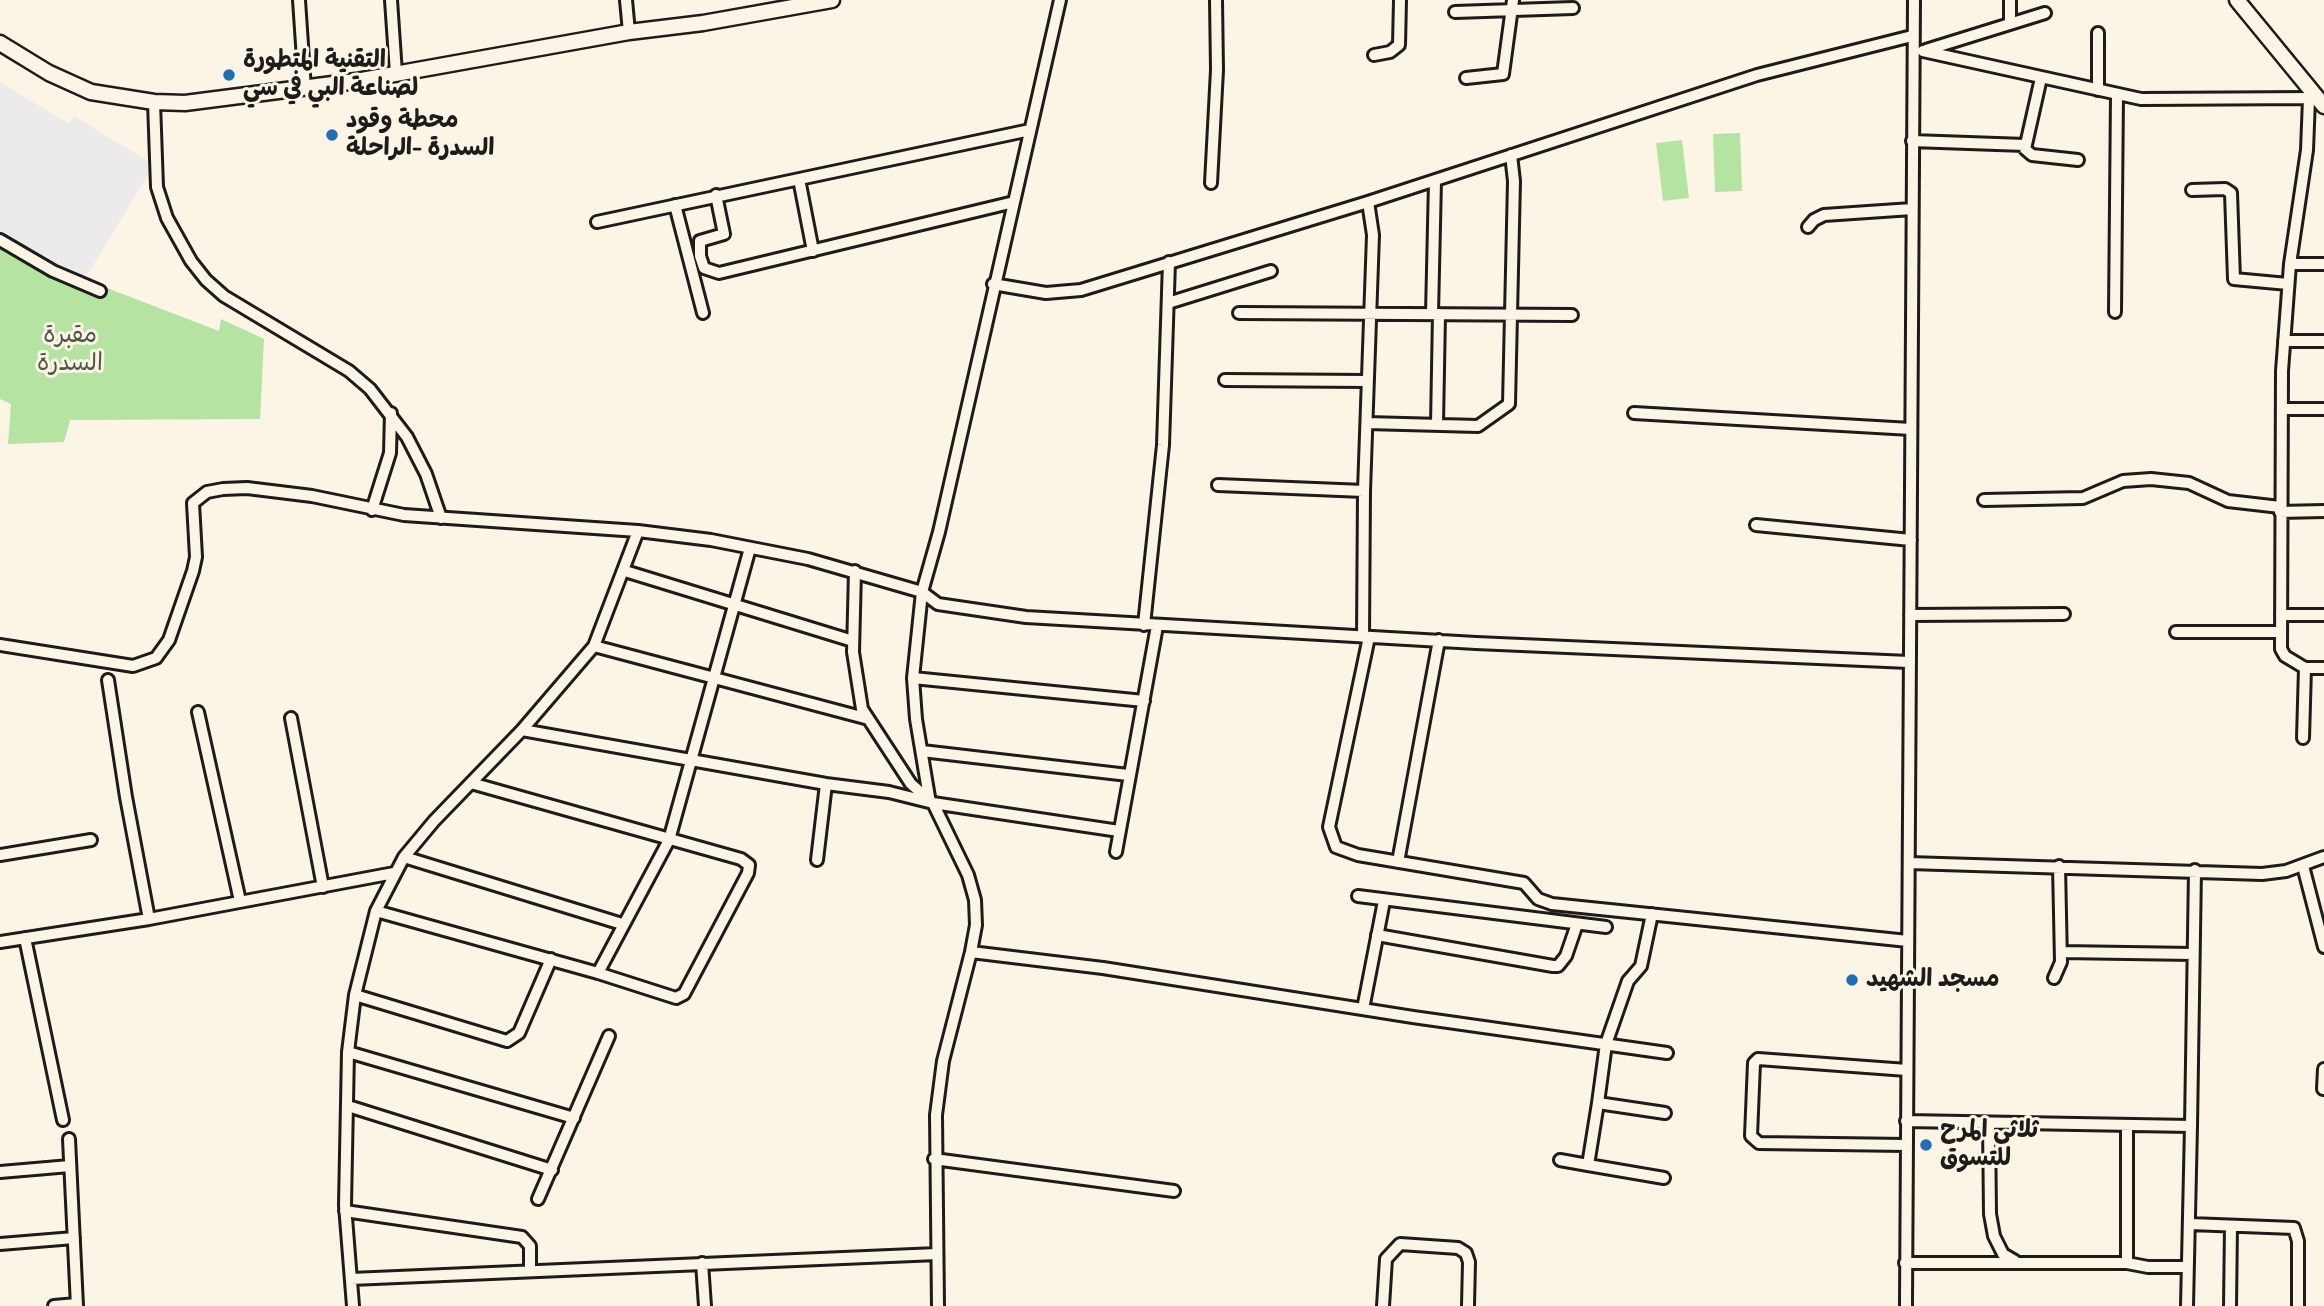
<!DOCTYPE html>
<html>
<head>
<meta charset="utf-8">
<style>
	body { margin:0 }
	canvas { display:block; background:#fcf5e5 }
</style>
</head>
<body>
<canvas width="2324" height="1306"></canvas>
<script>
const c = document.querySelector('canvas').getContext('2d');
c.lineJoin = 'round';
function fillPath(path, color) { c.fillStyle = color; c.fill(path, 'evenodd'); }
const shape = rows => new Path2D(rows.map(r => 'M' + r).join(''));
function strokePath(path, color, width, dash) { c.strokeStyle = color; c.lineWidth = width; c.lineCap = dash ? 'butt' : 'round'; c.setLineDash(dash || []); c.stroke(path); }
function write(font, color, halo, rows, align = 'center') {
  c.font = font + ' "Patrick Hand","Playpen Sans Arabic",sans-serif'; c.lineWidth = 6; c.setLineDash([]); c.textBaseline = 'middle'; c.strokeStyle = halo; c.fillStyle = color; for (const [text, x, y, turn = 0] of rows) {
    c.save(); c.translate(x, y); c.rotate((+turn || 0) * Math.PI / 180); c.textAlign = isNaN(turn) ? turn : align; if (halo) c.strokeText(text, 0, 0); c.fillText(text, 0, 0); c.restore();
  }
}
const built = shape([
	[0,82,69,124,74,116,154,165,81,285,0,235]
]);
const green = shape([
	[1740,133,1742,191,1715,192,1713,134],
	[1682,140,1689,198,1663,201,1656,143],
	[0,247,219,331,221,319,264,339,260,419,70,420,64,442,8,444,11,404,0,399]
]);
const minor = shape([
	[299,0,305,89],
	[391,0,396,73],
	[626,0,629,32],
	[1455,12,1573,8],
	[2010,23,2010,0],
	[1926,50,2045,13],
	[1923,51,2141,99,2313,98],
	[1374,55,1390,52,1399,45,1400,0],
	[1466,78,1503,74,1513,0],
	[2041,78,2025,149,2032,155,2078,160],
	[2098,90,2098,33],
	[2309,99,2307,150,2290,264,2282,371,2281,649,2285,656,2305,668,2324,668],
	[154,102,157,187,167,218,191,261,206,280,224,296,349,371,370,389,407,437,426,474,441,518],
	[1912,141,2025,145],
	[799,179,813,251],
	[1211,183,1217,70,1216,0],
	[2192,190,2225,189,2231,193,2234,279,2288,284],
	[716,195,724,234,700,241,700,256,704,268,719,273,1014,202],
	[675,205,703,313],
	[597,222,1030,130],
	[1808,227,1814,220,1824,215,1912,209],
	[0,240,53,271,100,291],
	[2290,264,2324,264],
	[993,284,1046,293,1081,290,1368,202,1757,75,1912,36],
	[1168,303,1271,271],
	[2115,312,2117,95],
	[1239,313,1572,315],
	[1432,314,1435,181],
	[2284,341,2324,341],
	[1225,380,1367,381],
	[2282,409,2324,409],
	[1634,413,1911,429],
	[1367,423,1478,426,1509,404,1514,181,1511,155],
	[1437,424,1439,314],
	[1218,485,1364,491],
	[1984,500,2083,498,2123,481,2151,479,2189,483,2228,501,2280,507],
	[372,510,390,453,391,413],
	[2280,512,2324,511],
	[1756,525,1911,540],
	[625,571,853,641],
	[855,571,853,652,862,709,911,784,933,803,968,875,975,900,976,925,971,952,943,1061,936,1115,938,1306],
	[1910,615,2064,614],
	[2281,615,2324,615],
	[1144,625,1163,445,1169,262],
	[2176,632,2281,632],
	[1363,637,1364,491,1373,235,1368,202],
	[1369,637,1329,827,1336,847,1358,855,1524,883,1538,899,1552,904,1908,941],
	[0,645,133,666,156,658,169,640,193,571,196,557,193,503,207,492,223,489,247,488,312,496,404,515,638,531],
	[594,646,865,718],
	[913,678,1144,701],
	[108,680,126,797,149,919],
	[198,712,240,901],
	[291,718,323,887],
	[522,730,826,784,889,792,933,803,1119,831],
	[2303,738,2305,668],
	[922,751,1128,775],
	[929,797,916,719,913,678,922,592,939,532,1060,0],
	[1116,852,1157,626],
	[0,855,91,840],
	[404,857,622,924],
	[817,860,826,784],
	[1398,862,1439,640],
	[1909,863,2262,874,2286,871,2324,857],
	[2303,866,2324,947],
	[1358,896,1606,927],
	[376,911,598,973,676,998,684,994,748,873,749,865,741,859,471,783],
	[1652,914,1641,966,1628,981,1606,1044,1598,1103,1665,1113],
	[1377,935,1553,966,1558,966,1566,956,1577,924],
	[25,938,63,1120],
	[0,942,149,919,394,873],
	[971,952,1103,968,1413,1017,1667,1053],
	[2061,952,2193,954],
	[598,973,669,840,750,548],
	[2054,978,2061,962,2059,866],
	[355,995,507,1041,519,1033,551,959],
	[1363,1009,1384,901],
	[348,1052,574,1118],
	[2323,1089,2324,1069],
	[1598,1103,1588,1165,1664,1178],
	[348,1106,552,1170],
	[1906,1121,2191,1126,2195,870],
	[1989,1123,1990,1214,1994,1236,2003,1254,2015,1261],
	[69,1139,77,1306],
	[1906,1145,1759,1143,1751,1136,1754,1063,1758,1059,1907,1070],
	[934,1159,1174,1191],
	[1560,1160,1588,1165],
	[0,1172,70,1166],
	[538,1199,609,1036],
	[345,1211,522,1237,530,1246,530,1271],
	[2190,1224,2294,1228,2298,1241,2298,1306],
	[0,1244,74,1238],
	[702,1263,705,1306],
	[1905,1263,2127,1263,2127,1125],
	[2127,1263,2148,1267,2187,1267],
	[351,1279,937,1254],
	[54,1306,77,1304],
	[353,1306,345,1205,348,1052,355,995,376,911,404,857,434,821,522,730,594,646,638,531,711,540,808,559,922,592,938,604,1026,617,1476,643,1909,662],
	[1383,1306,1386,1259,1400,1244,1458,1248,1466,1253,1469,1262,1468,1306],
	[1906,1306,1914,0],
	[2187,1306,2191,1126],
	[2230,1306,2231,1226]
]);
const major = shape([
	[2237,0,2324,106],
	[0,43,49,73,91,92,154,102,185,103,356,81,629,32,703,23,832,0]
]);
const markers = [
	[229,75,7,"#1f6fb2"],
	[332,135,7,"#1f6fb2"],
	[1852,980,7,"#1f6fb2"],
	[1926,1145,7,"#1f6fb2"]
];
const poiNames = [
	["التقنية المتطورة",243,61],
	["لصناعة البي في سي",243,89],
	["محطة وقود",346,121],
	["السدرة -الراحلة",346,149],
	["مسجد الشهيد",1866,980],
	["ثلاثي المرح",1940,1131],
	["للتسوق",1940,1159]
];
const parkNames = [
	["مقبرة",70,336],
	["السدرة",70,364]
];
fillPath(built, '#eceaeb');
fillPath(green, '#b4e3a2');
strokePath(minor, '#1c1c1c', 16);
strokePath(major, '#1c1c1c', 19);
strokePath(minor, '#fcf5e5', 10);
strokePath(major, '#fcf5e5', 14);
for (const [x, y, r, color] of markers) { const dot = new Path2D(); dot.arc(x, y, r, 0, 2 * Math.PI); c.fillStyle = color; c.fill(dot); strokePath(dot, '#fcf5e5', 2.5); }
write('bold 24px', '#1c1c1c', '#fcf5e5', poiNames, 'left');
write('24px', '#4a5844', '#fcf5e5', parkNames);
</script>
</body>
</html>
